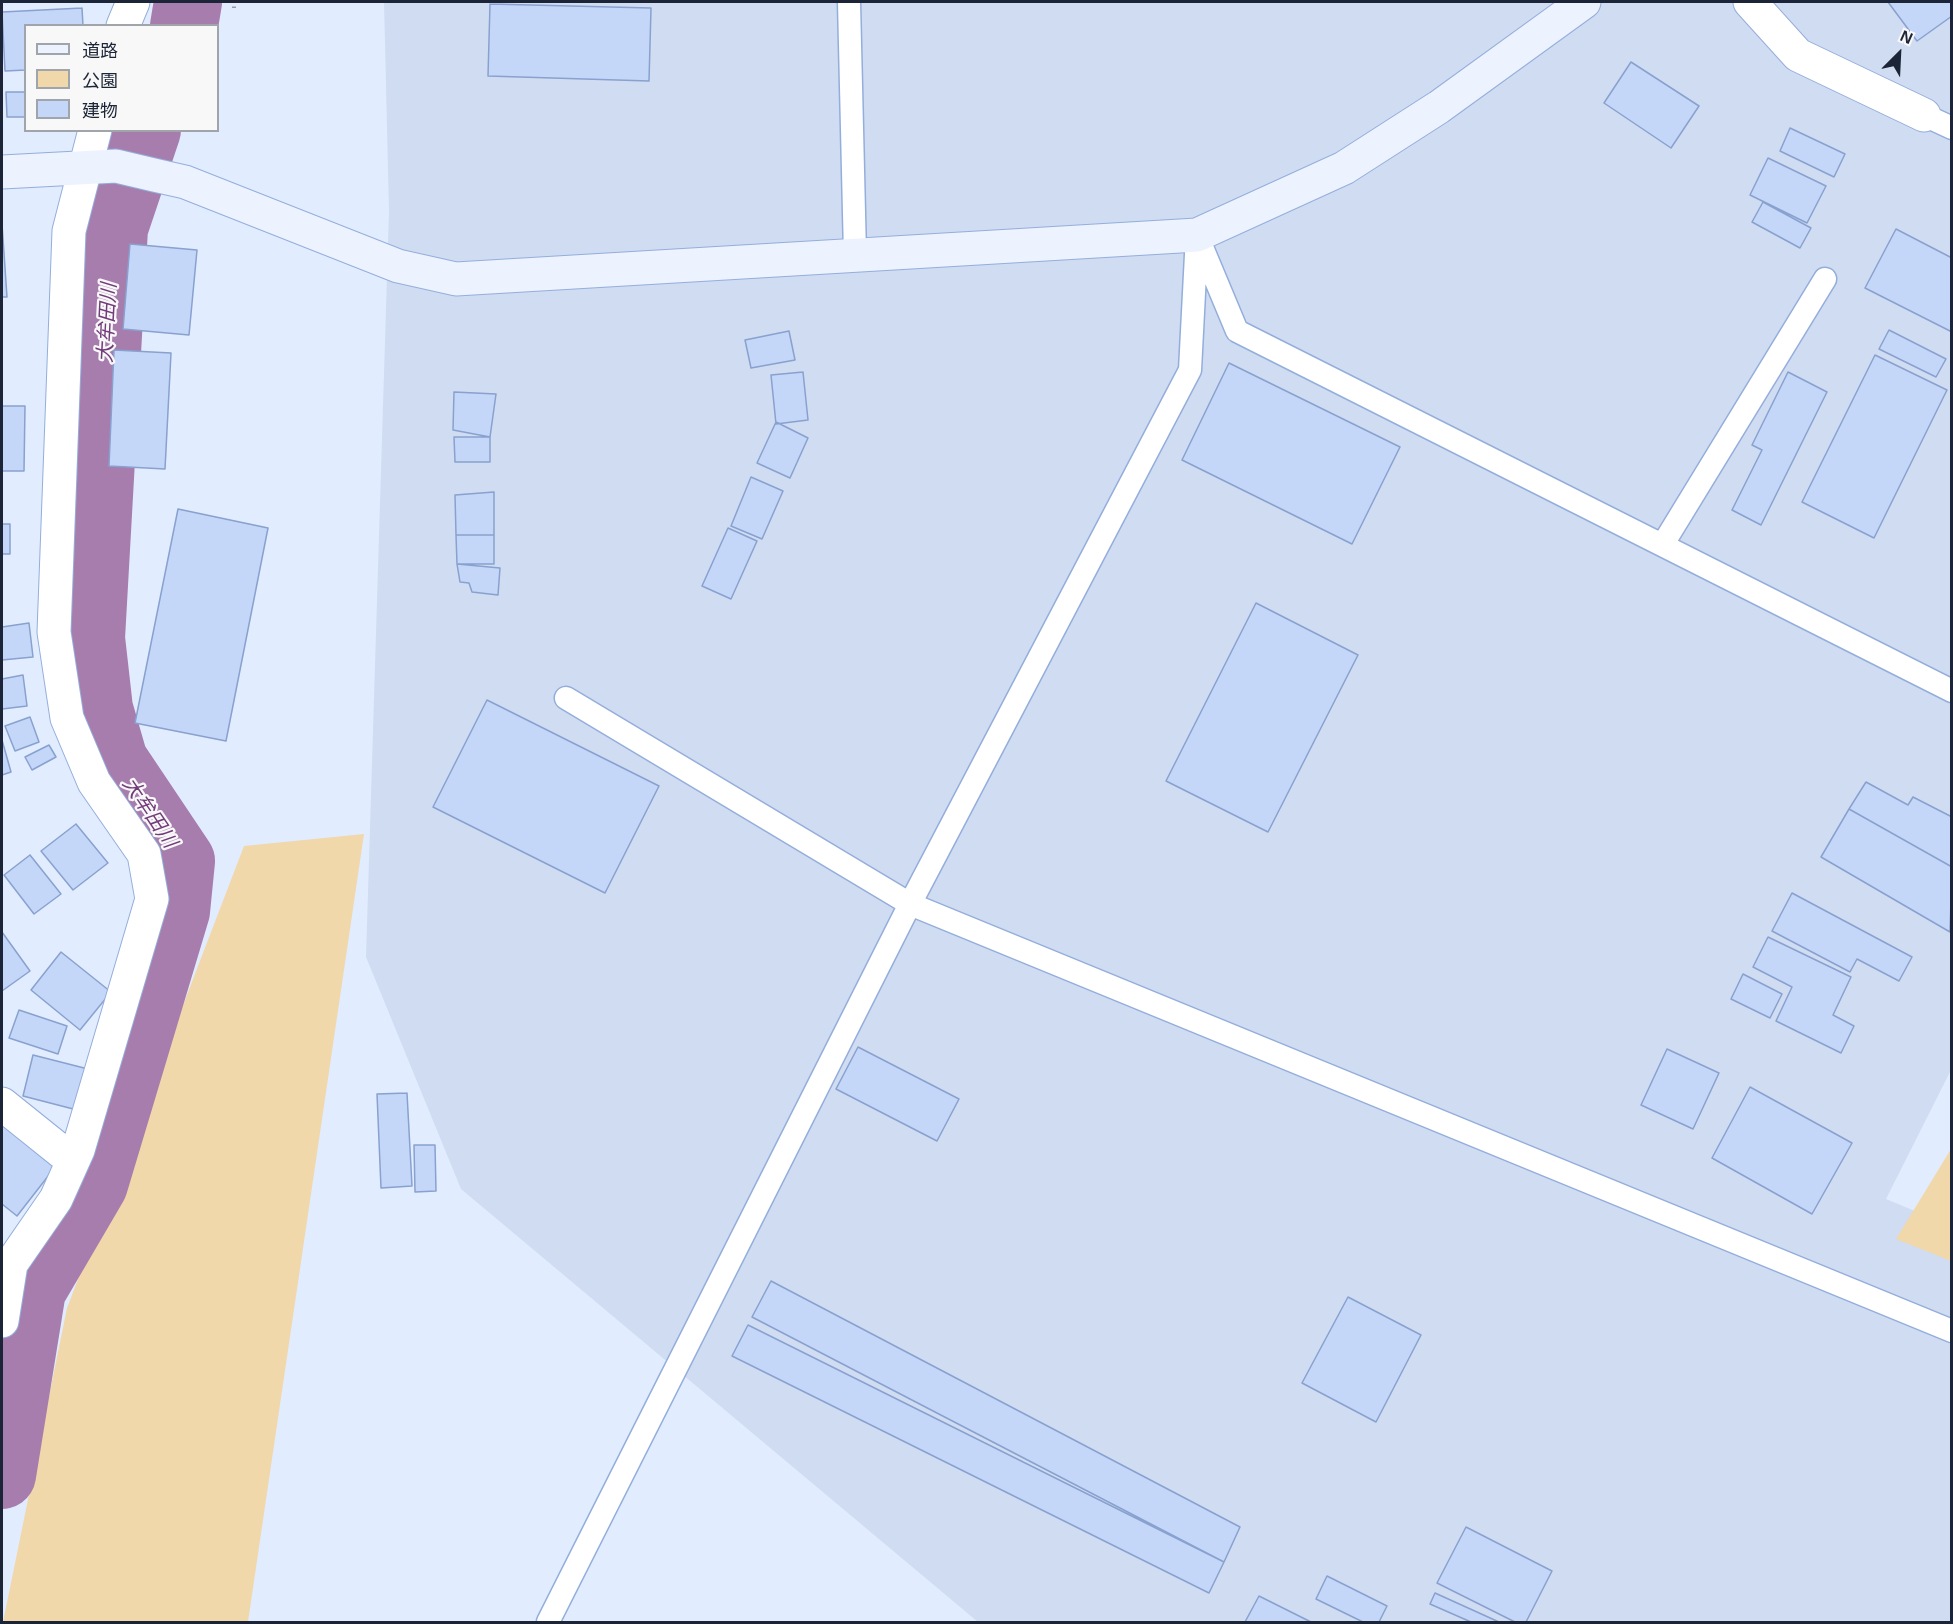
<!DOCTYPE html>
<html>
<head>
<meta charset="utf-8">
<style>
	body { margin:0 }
	#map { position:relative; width:1953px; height:1624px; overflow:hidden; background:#e1ecff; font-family:Helvetica,"Noto Sans JP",sans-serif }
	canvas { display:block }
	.frame { position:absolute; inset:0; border:3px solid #1c2537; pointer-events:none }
	.legend { position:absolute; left:24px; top:24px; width:195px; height:108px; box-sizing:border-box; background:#f8f8f8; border:2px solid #a0a4ab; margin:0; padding:8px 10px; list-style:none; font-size:18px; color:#1c2537 }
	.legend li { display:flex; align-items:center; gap:12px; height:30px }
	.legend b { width:30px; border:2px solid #a0a4ab }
	.north { position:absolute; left:1869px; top:24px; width:60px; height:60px; -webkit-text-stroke:4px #f8f8f8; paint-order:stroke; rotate:24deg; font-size:16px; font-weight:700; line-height:24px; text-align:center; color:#1c2537 }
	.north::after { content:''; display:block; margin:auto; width:21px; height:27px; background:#1c2537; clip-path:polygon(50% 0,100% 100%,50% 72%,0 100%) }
</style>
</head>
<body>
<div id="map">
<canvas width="1953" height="1624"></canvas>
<div class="frame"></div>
<ul class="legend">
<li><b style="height:8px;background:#ecf2fe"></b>道路</li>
<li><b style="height:16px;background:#f1d8ab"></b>公園</li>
<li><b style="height:16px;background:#c4d7f8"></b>建物</li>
</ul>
<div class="north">N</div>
</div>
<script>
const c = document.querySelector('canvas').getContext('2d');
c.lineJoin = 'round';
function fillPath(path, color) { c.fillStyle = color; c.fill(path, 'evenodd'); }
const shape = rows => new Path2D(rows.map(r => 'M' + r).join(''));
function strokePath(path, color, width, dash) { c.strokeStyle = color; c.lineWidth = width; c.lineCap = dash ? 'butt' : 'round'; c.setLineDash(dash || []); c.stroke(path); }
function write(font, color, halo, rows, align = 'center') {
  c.font = font + ' Helvetica,"Noto Sans JP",sans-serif'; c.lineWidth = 4.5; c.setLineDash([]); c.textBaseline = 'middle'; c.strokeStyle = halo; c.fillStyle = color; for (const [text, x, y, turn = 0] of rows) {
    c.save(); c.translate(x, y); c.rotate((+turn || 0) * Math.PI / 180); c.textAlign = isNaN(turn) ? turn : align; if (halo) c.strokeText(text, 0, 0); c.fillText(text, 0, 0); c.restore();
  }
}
const built = shape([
	[384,2,1951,2,1951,1070,1886,1199,1951,1226,1951,1622,978,1622,461,1189,366,957,389,211]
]);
const green = shape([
	[364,834,248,1622,3,1622,67,1308,244,846],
	[1951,1149,1951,1261,1896,1239]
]);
const river = shape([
	[184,26,188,2],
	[2,1475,32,1290,94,1184,176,911,181,861,114,761,99,709,91,638,114,228,147,130]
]);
const building = shape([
	[1888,2,1952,2,1952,16,1917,41,1888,2],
	[490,4,651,8,649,81,488,76,490,4],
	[82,8,83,26,26,26,26,70,5,71,2,12,82,8],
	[1631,62,1699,106,1671,148,1604,103,1631,62],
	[6,92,26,92,26,117,7,117,6,92],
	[1790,128,1845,154,1834,177,1780,151,1790,128],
	[1768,158,1826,186,1807,223,1750,195,1768,158],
	[1763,202,1811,228,1800,248,1752,222,1763,202],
	[2,224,7,297,2,297,2,224],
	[1896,229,1952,258,1952,332,1865,288,1896,229],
	[130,244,197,250,189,335,123,329,130,244],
	[1889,330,1946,359,1936,377,1879,349,1889,330],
	[789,331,795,360,751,368,745,340,789,331],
	[114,350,171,353,165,469,109,466,114,350],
	[1875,355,1947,390,1874,538,1802,502,1875,355],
	[1229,363,1400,447,1352,544,1182,460,1229,363],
	[803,372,808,420,776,424,771,375,803,372],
	[1788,372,1827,392,1761,525,1732,510,1762,450,1752,445,1788,372],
	[454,392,496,394,490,437,453,430,454,392],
	[2,406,25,406,24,471,2,471,2,406],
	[776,422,808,438,790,478,757,463,776,422],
	[454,437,490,437,490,462,455,462,454,437],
	[751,477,783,491,762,539,731,526,751,477],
	[494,492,494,535,456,535,455,495,494,492],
	[178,509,268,528,226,741,135,723,178,509],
	[2,524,10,524,10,554,2,554,2,524],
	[728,528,757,541,731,599,702,586,728,528],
	[456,535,494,535,494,564,457,564,456,535],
	[457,564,500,568,498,595,472,592,469,583,460,582,457,564],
	[1256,603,1358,655,1268,832,1166,781,1256,603],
	[29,623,33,657,2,660,2,627,29,623],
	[23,675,27,706,2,709,2,679,23,675],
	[487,700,659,786,605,893,433,807,487,700],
	[30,717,39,742,15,751,5,726,30,717],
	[2,740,11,772,2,775,2,740],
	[49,745,56,757,32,770,25,757,49,745],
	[1866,782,1908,805,1913,797,1952,817,1952,867,1849,809,1866,782],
	[1849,809,1952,867,1950,932,1821,857,1849,809],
	[76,824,108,863,73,890,41,851,76,824],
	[30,855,61,894,34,914,4,875,30,855],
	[1792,893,1912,957,1899,981,1857,959,1850,972,1772,931,1792,893],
	[2,932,30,971,2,991,2,932],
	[1768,937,1851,977,1833,1015,1854,1026,1841,1053,1776,1021,1792,987,1753,967,1768,937],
	[61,952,111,992,80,1030,31,990,61,952],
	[1743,974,1782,994,1770,1018,1731,999,1743,974],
	[19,1010,67,1026,58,1054,9,1038,19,1010],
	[858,1047,959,1099,937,1141,836,1089,858,1047],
	[1667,1049,1719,1073,1693,1129,1641,1105,1667,1049],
	[33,1055,92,1070,81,1111,23,1096,33,1055],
	[1750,1087,1852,1143,1812,1214,1712,1158,1750,1087],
	[407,1093,412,1186,381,1188,377,1094,407,1093],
	[2,1123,56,1166,17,1216,2,1204,2,1123],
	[414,1145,435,1145,436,1191,415,1192,414,1145],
	[771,1281,1240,1527,1224,1562,752,1317,771,1281],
	[1348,1297,1421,1335,1376,1422,1302,1383,1348,1297],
	[748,1325,1224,1562,1209,1593,732,1356,748,1325],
	[1466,1527,1552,1571,1526,1622,1515,1622,1437,1583,1466,1527],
	[1327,1576,1387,1606,1379,1622,1363,1622,1316,1599,1327,1576],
	[1435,1593,1499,1622,1471,1622,1430,1604,1435,1593],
	[1259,1596,1311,1622,1245,1622,1259,1596]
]);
const path = shape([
	[234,8,234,2]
]);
const lane = shape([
	[849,2,855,255],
	[1924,115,1952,128],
	[1199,240,1237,331,1952,691],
	[1663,544,1825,279],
	[566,698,910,904,1952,1331],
	[548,1622,910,904,1190,370,1197,235]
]);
const street = shape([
	[1750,2,1798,55,1924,115],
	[123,26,133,2],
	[2,1104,73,1161],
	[2,1321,11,1264,56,1199,78,1150,152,899,144,854,94,782,67,718,54,632,69,231,95,130]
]);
const secondary = shape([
	[2,172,116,166,154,175,185,182,398,266,456,279,1197,235,1344,168,1439,107,1584,2]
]);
const waterNames = [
	["大牟田川",108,323,-87],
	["大牟田川",149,813,56]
];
fillPath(built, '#d0dcf2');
fillPath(green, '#f1d8ab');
strokePath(river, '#a77dae', 68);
fillPath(building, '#c4d7f8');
strokePath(building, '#88a1ce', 1.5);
strokePath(lane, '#94aedb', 25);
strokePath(street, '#94aedb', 35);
strokePath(secondary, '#94aedb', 35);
strokePath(path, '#919cae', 4, [1.5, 4.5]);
strokePath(lane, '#fff', 22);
strokePath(street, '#fff', 33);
strokePath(secondary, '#ecf2fe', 33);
write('italic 20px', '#723c7b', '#f8f8f8', waterNames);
</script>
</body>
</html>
